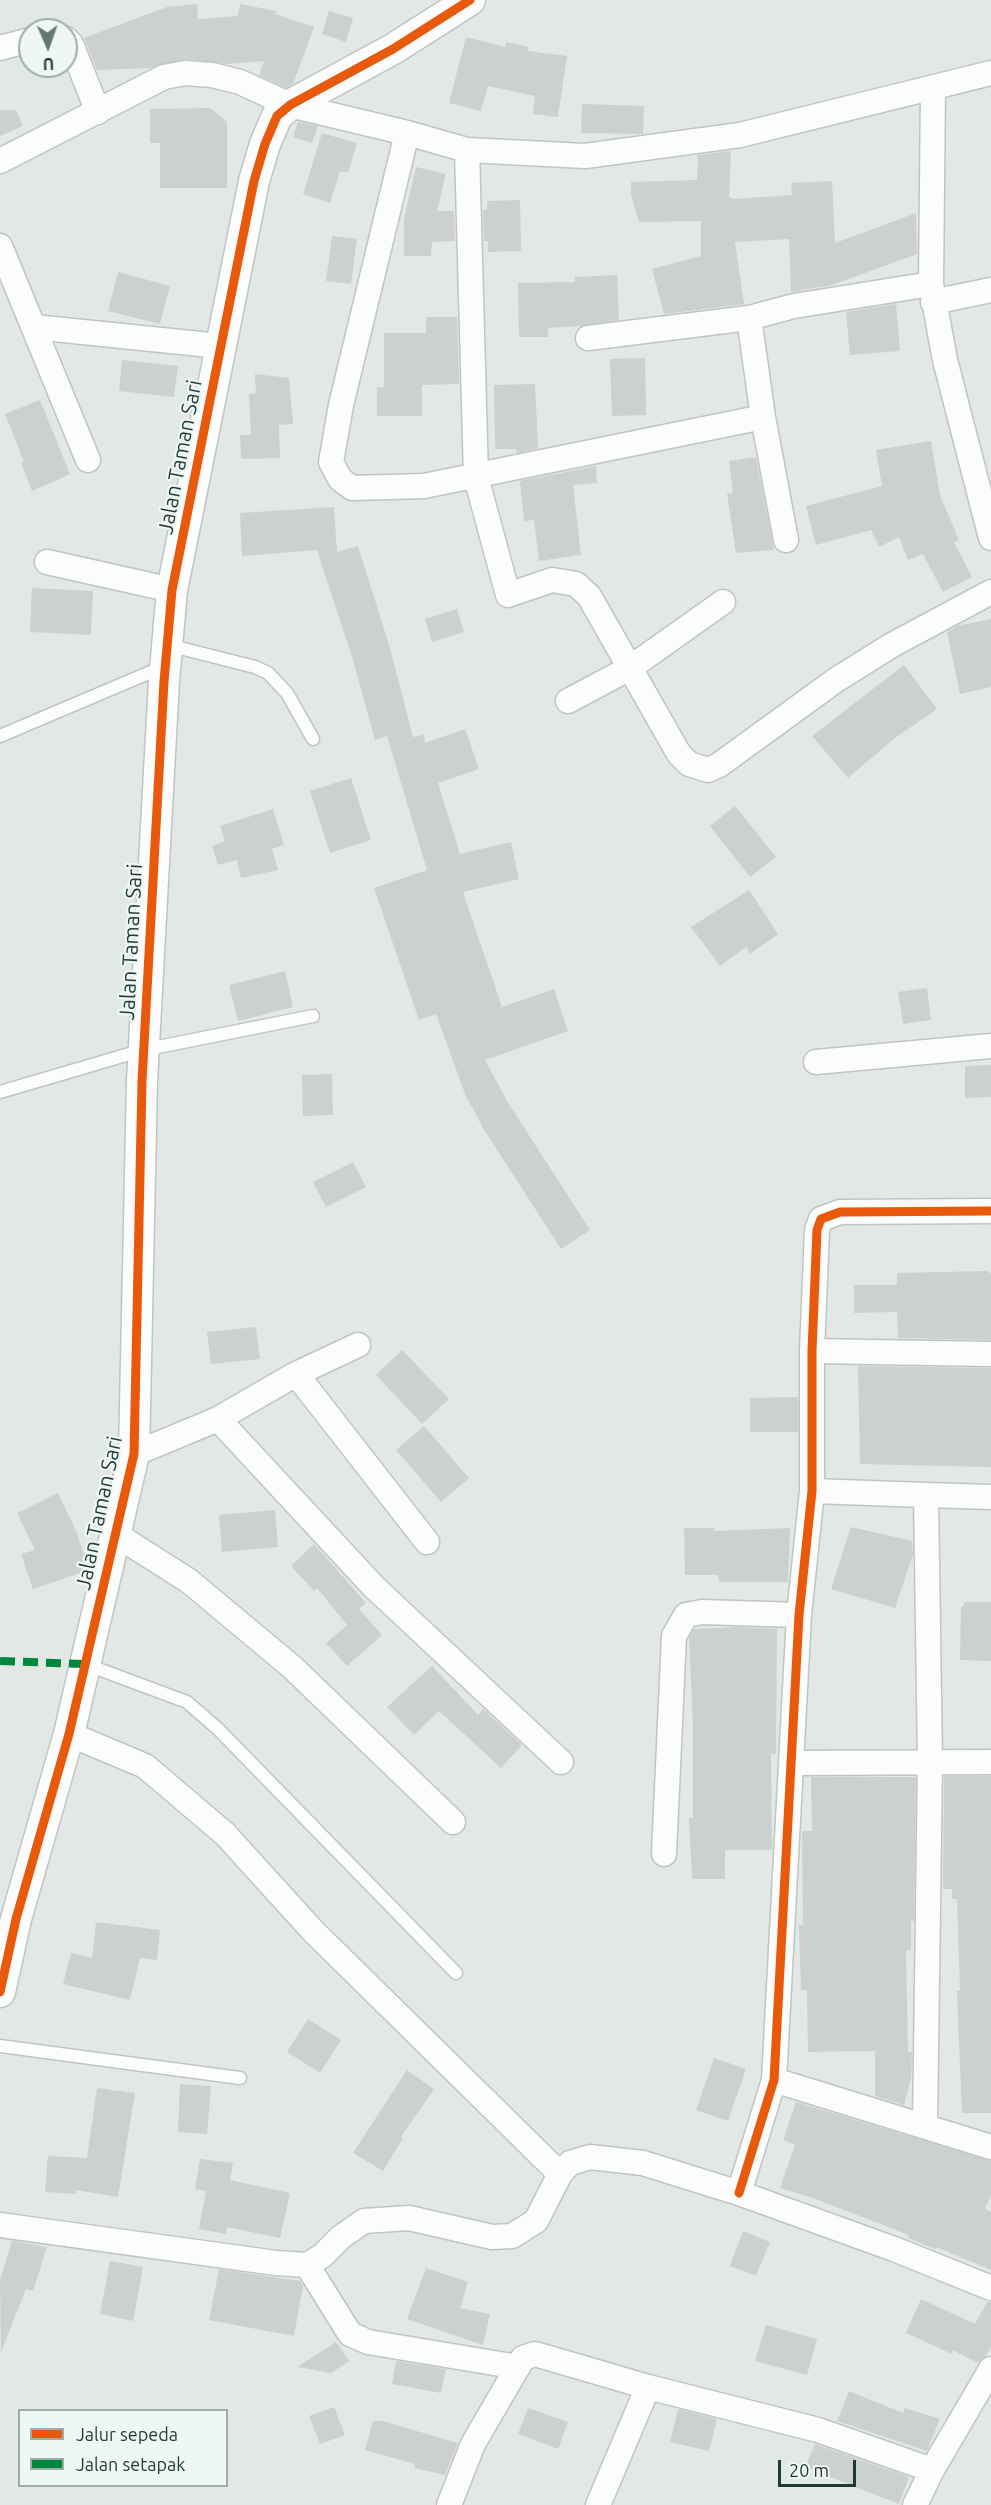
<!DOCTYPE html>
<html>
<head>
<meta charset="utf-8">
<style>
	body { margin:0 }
	#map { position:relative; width:991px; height:2505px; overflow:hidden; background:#e2e8e5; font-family:Ubuntu,sans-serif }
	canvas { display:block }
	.legend { position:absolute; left:18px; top:2409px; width:210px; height:78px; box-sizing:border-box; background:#eff7f4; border:2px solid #9caca8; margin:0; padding:8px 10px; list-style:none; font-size:18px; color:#1f3b36 }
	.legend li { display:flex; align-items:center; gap:12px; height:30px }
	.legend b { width:30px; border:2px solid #9caca8 }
	.north { position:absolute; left:18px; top:18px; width:60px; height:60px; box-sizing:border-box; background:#eff7f4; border:2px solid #9caca8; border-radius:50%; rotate:178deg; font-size:16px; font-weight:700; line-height:24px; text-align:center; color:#1f3b36 }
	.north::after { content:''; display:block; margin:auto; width:21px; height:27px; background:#637873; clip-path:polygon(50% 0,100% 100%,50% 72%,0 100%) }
	.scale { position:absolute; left:778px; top:2460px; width:78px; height:27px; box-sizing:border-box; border:3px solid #1f3b36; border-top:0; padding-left:8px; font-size:18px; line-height:21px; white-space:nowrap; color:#1f3b36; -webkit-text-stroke:4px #eff7f4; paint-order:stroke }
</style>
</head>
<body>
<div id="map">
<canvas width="991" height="2505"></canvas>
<ul class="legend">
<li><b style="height:8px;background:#e8590c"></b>Jalur sepeda</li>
<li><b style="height:8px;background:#00873e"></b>Jalan setapak</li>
</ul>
<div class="north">U</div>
<div class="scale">20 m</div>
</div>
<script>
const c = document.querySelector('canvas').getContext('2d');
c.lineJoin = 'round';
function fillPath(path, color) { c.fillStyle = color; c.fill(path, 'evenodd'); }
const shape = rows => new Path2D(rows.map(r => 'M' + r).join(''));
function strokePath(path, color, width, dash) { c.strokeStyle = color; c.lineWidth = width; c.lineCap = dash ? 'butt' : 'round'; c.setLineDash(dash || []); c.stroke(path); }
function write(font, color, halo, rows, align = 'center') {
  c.font = font + ' Ubuntu,sans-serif'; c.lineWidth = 4.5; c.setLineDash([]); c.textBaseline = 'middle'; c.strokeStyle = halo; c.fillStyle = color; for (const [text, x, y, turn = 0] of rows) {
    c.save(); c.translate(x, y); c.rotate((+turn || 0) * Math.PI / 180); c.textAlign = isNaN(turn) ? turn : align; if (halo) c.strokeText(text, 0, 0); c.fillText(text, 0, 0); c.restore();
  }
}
const building = shape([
	[197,4,198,19,238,16,240,4,276,11,275,14,314,27,293,84,286,88,259,75,264,61,227,64,186,59,151,68,97,70,84,38,167,7],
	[329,11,353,18,346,42,322,34],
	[466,37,505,47,506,42,529,47,528,51,567,56,558,117,533,114,535,96,488,86,481,111,449,103],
	[582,104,644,106,643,134,581,133],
	[210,108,227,122,227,188,160,188,160,143,150,143,150,109],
	[0,110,16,110,23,126,0,136],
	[298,122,318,126,312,143,293,137],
	[322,133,357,143,348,173,340,171,330,203,303,194],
	[731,151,729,197,734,199,792,195,791,183,832,181,835,243,916,213,917,254,832,285,791,292,789,239,735,242,744,304,664,314,652,269,701,256,701,221,639,222,631,195,631,182,697,180,698,155],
	[416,167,446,174,437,211,454,211,455,241,432,242,431,256,404,256,404,218],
	[520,200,521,251,488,252,488,241,484,241,483,210,487,210,487,201],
	[332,236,357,239,351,284,326,281],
	[118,272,170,286,160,324,108,311],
	[617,275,619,320,580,326,548,328,548,337,519,337,518,283,575,282,575,277],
	[896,304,900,351,850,355,846,312],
	[426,317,457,317,459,384,422,385,422,416,377,416,377,387,384,387,384,333,426,333],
	[645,358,646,415,612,416,610,359],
	[122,360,178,366,174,397,119,391],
	[255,374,289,378,293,424,279,425,280,458,241,459,240,435,251,435,249,394,256,393],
	[535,384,538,448,517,453,516,449,495,449,494,385],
	[40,400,70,474,32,491,21,463,24,462,5,414],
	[931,441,940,495,959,540,954,542,972,577,943,592,923,554,908,560,899,537,879,547,871,530,816,545,806,506,882,486,876,450],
	[756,457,774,550,736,553,727,494,733,493,729,461],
	[596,466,597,483,573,485,581,555,539,561,534,520,524,521,520,481],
	[334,507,337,552,358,546,390,648,413,737,424,735,425,743,465,729,479,769,438,783,460,854,511,842,519,879,463,892,502,1007,554,989,568,1031,485,1060,507,1101,590,1230,561,1249,483,1128,465,1094,436,1014,419,1020,374,888,427,870,387,736,375,740,353,660,317,550,242,556,240,513],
	[32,588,93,591,91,635,30,632],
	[457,609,464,632,432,642,425,619],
	[991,619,991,687,960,694,947,632,957,626],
	[904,665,937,709,895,738,848,778,812,736],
	[351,778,371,840,330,853,310,791],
	[735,806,776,857,750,877,710,826],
	[273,809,284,845,272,849,278,870,241,878,237,860,218,865,212,846,225,841,220,826],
	[749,890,778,934,750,954,746,947,720,966,691,927],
	[285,971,293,1007,238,1021,229,985],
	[927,988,931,1020,903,1024,898,992],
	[991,1065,991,1097,965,1098,965,1066],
	[332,1074,333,1115,303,1116,302,1075],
	[353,1162,366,1187,326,1207,313,1182],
	[986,1271,991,1273,991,1340,898,1338,897,1312,854,1313,854,1285,897,1285,897,1273],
	[256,1327,260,1359,211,1364,207,1332],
	[402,1350,449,1399,422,1424,376,1375],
	[858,1366,991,1368,991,1467,860,1464],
	[798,1397,798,1432,750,1432,750,1398],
	[424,1426,469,1478,441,1502,396,1450],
	[58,1493,77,1533,89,1570,33,1589,21,1554,35,1550,17,1513],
	[275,1510,278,1547,222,1552,219,1515],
	[851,1527,912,1541,913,1554,895,1608,831,1589],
	[684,1528,714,1528,714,1531,790,1528,788,1582,719,1582,718,1575,685,1575],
	[314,1544,366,1603,359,1609,382,1635,347,1666,326,1643,347,1625,317,1588,314,1591,291,1566],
	[964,1602,991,1602,991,1661,960,1660,961,1606,964,1606],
	[738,1627,777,1629,776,1754,771,1754,772,1850,725,1850,725,1879,692,1879,689,1818,693,1818,693,1725,689,1638,694,1629],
	[432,1666,478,1715,483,1709,522,1745,501,1768,439,1711,414,1735,387,1707],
	[944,1776,991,1776,991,2113,962,2113,958,2020,957,1991,960,1991,957,1899,952,1899,952,1889,943,1889],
	[811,1777,916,1777,914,1921,911,1921,911,1950,906,1950,908,2052,912,2052,911,2078,904,2105,875,2096,875,2051,808,2052,807,1990,801,1990,799,1925,803,1925,802,1831,812,1831],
	[96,1922,160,1930,157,1960,140,1958,130,2000,63,1984,71,1953,92,1958],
	[308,2019,341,2040,320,2073,287,2052],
	[714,2058,746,2069,728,2121,696,2110],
	[407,2070,434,2089,401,2137,403,2138,383,2171,353,2153],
	[180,2084,211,2086,207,2134,178,2132],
	[97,2088,135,2093,118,2197,76,2190,76,2194,45,2192,48,2156,87,2158],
	[796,2102,991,2161,991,2195,985,2209,991,2212,991,2270,936,2247,935,2249,908,2238,909,2235,813,2198,780,2188,795,2145,783,2140],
	[200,2159,233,2163,230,2180,290,2193,280,2238,227,2227,226,2234,199,2229,206,2191,195,2189],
	[743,2231,770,2242,756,2276,730,2266],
	[12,2241,47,2247,33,2291,26,2289,1,2352,0,2280],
	[110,2261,143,2267,133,2321,100,2314],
	[426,2268,468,2282,460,2308,490,2314,483,2345,407,2319],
	[219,2269,300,2281,303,2286,294,2336,209,2320],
	[921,2299,975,2324,987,2302,991,2302,991,2347,986,2356,978,2363,953,2350,952,2354,906,2333],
	[766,2325,817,2339,807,2375,755,2361],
	[336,2342,349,2361,331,2373,297,2367],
	[396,2361,446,2369,441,2393,392,2384],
	[849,2391,903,2413,905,2408,940,2419,927,2451,837,2421],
	[334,2407,345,2435,320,2444,309,2416],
	[528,2408,568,2422,558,2449,518,2434],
	[678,2409,717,2419,709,2451,670,2442],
	[373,2421,382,2421,458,2443,445,2475,414,2468,415,2464,365,2450],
	[815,2444,909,2477,899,2504,805,2467]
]);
const service = shape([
	[168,645,255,667,268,673,287,693,313,739],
	[0,736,165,666],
	[0,1092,143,1050,313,1016],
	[85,1664,187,1702,218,1729,456,1973],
	[0,2046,240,2078]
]);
const minor = shape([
	[66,39,71,44,98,112],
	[0,48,30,40],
	[933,88,931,284,945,360,991,538],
	[407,133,341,405,331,462,340,479,352,488,424,486,763,417,786,540],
	[467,150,476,477,508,595,552,580,576,584,589,596,679,754,689,764,708,770,719,765,836,680,892,645,991,592],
	[0,161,164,77,185,73,212,75,240,82,290,105,407,133,467,150,585,156,740,135,991,73],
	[0,246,88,460],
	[933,302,991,290],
	[34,327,220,346],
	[588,338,749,318],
	[763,417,749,318,794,306,931,284],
	[47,562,172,590],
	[568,701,630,668,723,602],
	[816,1062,991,1046],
	[812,1351,991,1354],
	[296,1374,427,1542],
	[218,1419,374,1587,561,1762],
	[134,1454,218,1419,296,1374,358,1345],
	[812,1491,926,1495],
	[115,1534,189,1581,292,1667,453,1822],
	[69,1734,145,1766,225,1834,313,1931,560,2174],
	[793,1763,991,1762],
	[664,1854,674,1636,686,1615,702,1612,799,1615],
	[774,2080,991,2147],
	[925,2126,930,1762,926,1495,991,1497],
	[739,2193,774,2080,799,1615,812,1491,812,1351,817,1230,821,1219,840,1212,991,1211],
	[0,2225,276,2263,307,2265,322,2256,341,2237,364,2221,409,2218,492,2237,512,2236,536,2221,560,2174,570,2163,590,2157,643,2163,739,2193,894,2249,991,2288],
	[307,2265,350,2334,368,2342,518,2367],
	[449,2505,473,2444,523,2358,535,2354,648,2387,818,2430,932,2470],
	[598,2505,648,2387],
	[915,2505,932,2470,991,2369]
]);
const tertiary = shape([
	[0,1992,16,1919,69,1734,134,1454,142,1081,164,681,172,590,254,181,265,144,277,116,290,105,393,49,470,0]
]);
const quiet = shape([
	[0,1661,84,1664]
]);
const cycleway = shape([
	[0,1992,16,1919,69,1734,134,1454,142,1081,164,681,172,590,254,181,265,144,277,116,290,105,393,49,470,0],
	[739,2193,774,2080,799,1615,812,1491,812,1351,817,1230,821,1219,840,1212,991,1211]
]);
const streetNames = [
	["Jalan Taman Sari",180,457,-79],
	["Jalan Taman Sari",131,942,-87],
	["Jalan Taman Sari",99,1513,-78]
];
fillPath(building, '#ccd1d0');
strokePath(service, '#bfc5c3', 15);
strokePath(minor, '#bfc5c3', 27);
strokePath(tertiary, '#bfc5c3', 33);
strokePath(service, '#fbfcfb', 12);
strokePath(minor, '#fbfcfb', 24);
strokePath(tertiary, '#fbfcfb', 30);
strokePath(quiet, '#00873e', 8, [15, 8]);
strokePath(cycleway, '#e8590c', 9);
write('21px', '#1f3b36', '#eff7f4', streetNames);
</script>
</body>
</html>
